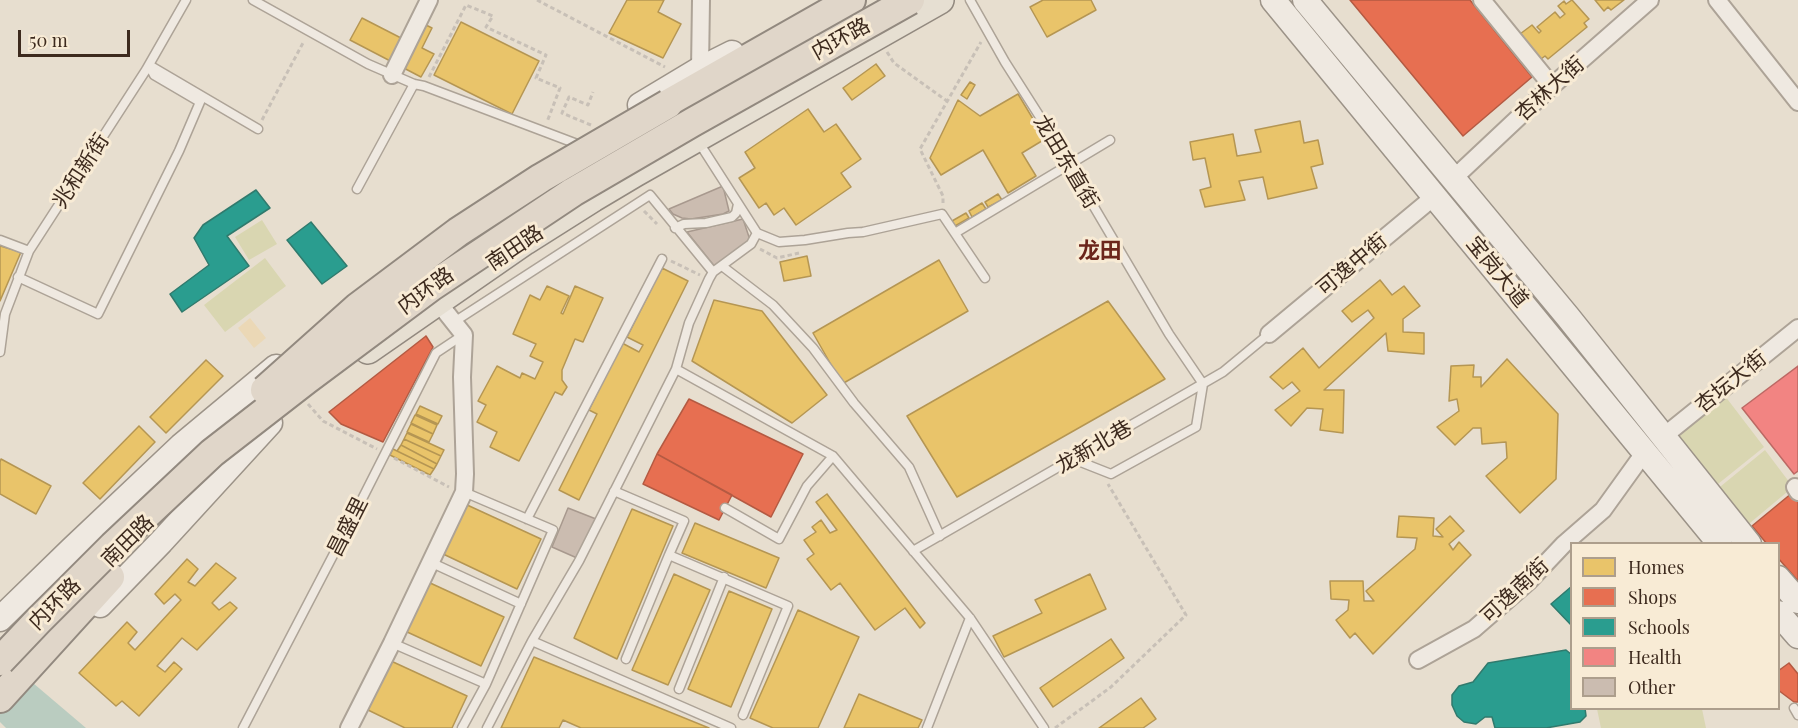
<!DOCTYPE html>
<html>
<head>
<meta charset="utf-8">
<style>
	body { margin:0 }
	#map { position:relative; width:1798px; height:728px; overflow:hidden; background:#e7decf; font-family:"Playfair Display",serif }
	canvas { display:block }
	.legend { position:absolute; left:1570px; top:542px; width:210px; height:168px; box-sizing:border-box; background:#f8ebd5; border:2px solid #ad9e8c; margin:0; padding:8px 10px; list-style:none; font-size:18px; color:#3d2a1e }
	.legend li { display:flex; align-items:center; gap:12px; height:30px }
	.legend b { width:30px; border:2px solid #ad9e8c }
	.scale { position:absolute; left:18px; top:30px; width:112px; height:27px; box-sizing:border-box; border:3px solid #3d2a1e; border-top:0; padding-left:8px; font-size:18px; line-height:21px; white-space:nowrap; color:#3d2a1e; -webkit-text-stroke:4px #f8ebd5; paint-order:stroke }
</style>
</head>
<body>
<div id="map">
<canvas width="1798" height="728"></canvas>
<ul class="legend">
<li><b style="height:16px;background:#e9c46a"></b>Homes</li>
<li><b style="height:16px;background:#e76f51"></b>Shops</li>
<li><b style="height:16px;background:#2a9d8f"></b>Schools</li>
<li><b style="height:16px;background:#f28482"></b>Health</li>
<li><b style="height:16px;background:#cbbcb0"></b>Other</li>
</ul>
<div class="scale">50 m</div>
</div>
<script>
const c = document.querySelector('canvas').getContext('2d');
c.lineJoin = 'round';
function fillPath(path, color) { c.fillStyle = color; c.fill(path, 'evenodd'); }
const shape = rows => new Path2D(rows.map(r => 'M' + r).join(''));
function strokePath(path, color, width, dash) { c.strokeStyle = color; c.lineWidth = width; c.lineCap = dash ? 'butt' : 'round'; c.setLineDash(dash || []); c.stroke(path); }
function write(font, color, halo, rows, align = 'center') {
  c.font = font + ' "Playfair Display","Noto Sans SC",serif'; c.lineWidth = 6; c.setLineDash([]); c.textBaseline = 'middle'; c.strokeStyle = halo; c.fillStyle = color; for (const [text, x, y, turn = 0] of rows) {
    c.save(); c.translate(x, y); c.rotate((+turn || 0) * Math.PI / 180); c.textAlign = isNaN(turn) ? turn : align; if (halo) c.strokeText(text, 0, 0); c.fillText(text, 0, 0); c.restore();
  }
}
const green = shape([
	[262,220,277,244,249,260,235,237],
	[265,258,286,286,225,332,204,305],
	[1725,396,1764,447,1713,488,1673,437],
	[1765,450,1793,487,1744,528,1715,491],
	[1597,709,1702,709,1706,728,1601,728]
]);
const sand = shape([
	[250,318,266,338,254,348,238,328]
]);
const water = shape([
	[0,655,86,728,6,728,0,722]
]);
const homes = shape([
	[627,0,664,0,658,12,681,24,663,58,609,33,627,0],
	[1043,0,1091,0,1096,10,1047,37,1030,7,1043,0],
	[1572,0,1589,19,1584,23,1587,27,1548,59,1545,56,1541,59,1520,34,1532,25,1539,33,1541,31,1537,27,1555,12,1560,18,1565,14,1558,6,1564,1,1566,4,1572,0],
	[1595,0,1624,0,1611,10,1608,7,1604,11,1595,0],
	[362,18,401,38,412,18,432,28,422,48,434,54,421,77,350,40,362,18],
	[461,22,539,61,512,114,434,75,461,22],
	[876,64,885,76,852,100,843,88,876,64],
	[970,82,975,85,967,99,961,95,970,82],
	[1018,94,1045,139,1022,153,1036,176,1008,193,983,150,941,175,930,158,958,100,980,116,1018,94],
	[808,109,824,132,836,124,861,159,841,173,851,187,796,225,784,208,774,215,766,203,759,208,739,178,755,168,745,152,808,109],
	[1300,121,1304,143,1318,140,1323,164,1311,167,1317,188,1268,199,1263,177,1239,181,1245,200,1205,207,1200,190,1211,187,1205,158,1193,160,1190,142,1233,134,1237,156,1261,152,1255,130,1300,121],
	[998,194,1002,200,988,207,985,202,998,194],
	[982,203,986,209,972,217,969,211,982,203],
	[966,213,969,218,955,226,952,221,966,213],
	[0,246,21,252,0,301,0,246],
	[807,256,811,276,784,281,780,262,807,256],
	[939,260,968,311,842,384,813,333,939,260],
	[662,268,688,281,579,500,559,490,597,414,589,410,622,343,639,352,643,345,627,337,662,268],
	[1380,280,1392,295,1404,286,1420,306,1403,319,1403,332,1424,333,1424,354,1388,351,1386,333,1324,390,1344,390,1343,433,1320,430,1323,409,1307,408,1291,426,1275,410,1300,391,1292,382,1283,389,1270,377,1303,348,1319,368,1374,318,1368,310,1352,322,1342,311,1380,280],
	[547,286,569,296,561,313,563,314,575,286,603,298,583,342,575,339,562,370,562,380,567,387,562,395,555,392,519,461,490,447,497,432,477,422,486,405,478,401,497,366,520,378,522,373,535,379,543,362,530,356,536,344,513,334,530,295,540,300,547,286],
	[714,300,762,311,827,395,792,423,692,361,714,300],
	[1108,301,1165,379,957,497,907,416,1108,301],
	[1507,359,1558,414,1556,479,1520,513,1486,476,1507,458,1506,442,1482,444,1481,428,1473,428,1455,445,1437,427,1459,411,1457,399,1449,401,1451,366,1474,365,1473,377,1481,377,1481,387,1507,359],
	[206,360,223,376,166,433,150,417,206,360],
	[420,406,442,416,438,424,416,414,420,406],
	[415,415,437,425,433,434,411,423,415,415],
	[411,424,433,434,429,442,407,432,411,424],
	[139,426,155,442,100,499,83,483,139,426],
	[407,433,444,450,441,456,404,439,407,433],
	[404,439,441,456,437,464,401,445,404,439],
	[401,445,437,464,434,469,397,451,401,445],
	[393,449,397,451,434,469,430,475,390,455,393,449],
	[1,459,51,486,36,514,0,494,0,462,1,459],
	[827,494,925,623,920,628,905,608,875,630,840,583,831,590,807,559,814,554,804,540,816,532,812,527,821,520,830,533,837,530,816,502,827,494],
	[465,504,541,539,517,589,441,553,465,504],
	[1791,504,1798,512,1798,536,1784,547,1766,524,1791,504],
	[632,509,673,526,617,659,574,638,632,509],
	[1399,516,1434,518,1433,536,1443,537,1436,529,1450,516,1464,531,1449,544,1453,550,1459,542,1471,555,1373,654,1355,633,1350,638,1336,620,1348,610,1349,600,1331,599,1330,581,1363,581,1364,601,1374,601,1366,591,1415,549,1417,538,1397,537,1399,516],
	[695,523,779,558,766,588,682,553,695,523],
	[187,559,198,569,188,582,195,586,216,563,236,578,212,603,219,610,230,602,237,608,197,650,182,638,157,666,165,672,174,662,182,669,139,716,122,701,116,706,79,673,127,622,137,632,128,643,135,650,181,600,175,594,164,604,155,594,187,559],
	[1798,559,1798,579,1788,568,1798,559],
	[674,574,710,590,668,685,632,670,674,574],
	[1090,574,1106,609,1004,657,993,636,1042,613,1035,600,1090,574],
	[428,582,504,617,481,666,405,631,428,582],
	[729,591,772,609,731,707,688,689,729,591],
	[798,610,859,637,818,728,773,728,750,718,798,610],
	[1111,639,1124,658,1053,707,1040,688,1111,639],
	[534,657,709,728,581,728,563,720,559,728,501,728,534,657],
	[391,661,467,696,452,728,405,728,368,710,391,661],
	[859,694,922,720,918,728,844,728,859,694],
	[1141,698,1156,719,1143,728,1099,728,1141,698]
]);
const shops = shape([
	[1350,0,1470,0,1532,77,1463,136,1350,0],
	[426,336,433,347,383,442,341,424,329,412,426,336],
	[689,399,803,454,771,517,657,454,689,399],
	[657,454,732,495,719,520,643,484,657,454],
	[1792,493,1798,501,1798,581,1778,558,1778,544,1767,544,1752,526,1792,493],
	[1789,663,1798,674,1798,702,1794,702,1778,690,1778,671,1789,663]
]);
const schools = shape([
	[256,190,270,208,227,236,249,266,182,312,170,294,209,265,194,238,203,225,256,190],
	[311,222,347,266,322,284,287,240,311,222],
	[1572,586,1572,626,1551,604,1572,586],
	[1566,650,1572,655,1572,708,1585,708,1586,716,1580,722,1546,728,1495,728,1492,717,1485,717,1476,724,1464,722,1457,716,1452,705,1452,695,1459,686,1473,682,1488,663,1566,650]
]);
const health = shape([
	[1798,366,1798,471,1794,474,1742,408,1798,366]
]);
const building = shape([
	[723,186,729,211,723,214,691,219,682,218,673,214,669,209,723,186],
	[743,219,750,240,715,267,687,232,743,219],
	[568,508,596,519,577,558,552,547,568,508]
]);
const path = shape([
	[537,0,665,67],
	[887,52,894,63,947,101],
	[429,77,466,5,493,16,486,27,546,55,536,78,560,88,547,122],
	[262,120,304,41],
	[591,125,562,113,569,97,588,105,593,92],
	[943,203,943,196,920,149,981,42],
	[644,211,657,224],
	[760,249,777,258,799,253],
	[671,261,700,275],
	[308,404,323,421,377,449],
	[394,458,449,487],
	[1055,728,1111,687,1186,615,1108,484]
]);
const service = shape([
	[253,0,368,64,414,84,424,86,577,144],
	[970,0,1005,62,1054,139,1169,334,1203,384,1196,427,1111,474,1073,459],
	[149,65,258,129],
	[357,189,414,84],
	[675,228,684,224,706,223,732,217,736,213,738,204],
	[757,233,779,242,805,240,848,233,863,232,942,214,985,278],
	[955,233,1110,140],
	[0,240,29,251],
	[722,266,773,305,813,348,854,403,909,467,940,536],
	[18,277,98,314,179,151,200,102,154,75,149,65],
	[454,322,650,195,713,272],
	[0,352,5,314,29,251,146,70,186,0],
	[676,369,833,456,970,618,1044,728],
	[614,491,684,521,669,555,788,606,743,715],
	[725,508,779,539,807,486,833,456],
	[527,519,662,259],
	[913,551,1223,372,1269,334],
	[430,562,521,604],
	[532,641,731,728],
	[392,643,486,684],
	[626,659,669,555],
	[679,689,724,577],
	[1794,708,1798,715],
	[243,728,352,519,436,353,463,335],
	[462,728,486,684,553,530,464,492],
	[487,728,532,641,579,561,676,369,689,323,709,279,713,272,751,244,757,233,698,141],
	[927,728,970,618]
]);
const minor = shape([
	[1482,0,1552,86],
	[1717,0,1798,102],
	[700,69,701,0],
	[392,75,429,0],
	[1453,179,1552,86,1650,0],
	[1269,334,1435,196],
	[1664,436,1798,328],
	[1795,487,1798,492],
	[1418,660,1474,629,1528,582,1564,544,1603,510,1644,453],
	[349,728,392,643,464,492,465,474,462,377,464,335,437,301]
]);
const secondary = shape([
	[1273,0,1720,544],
	[1305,0,1568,317,1749,544],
	[640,105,700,69,732,53],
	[1778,578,1798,601],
	[100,605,161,542,270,423],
	[1778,613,1798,636],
	[0,619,72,549,181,446,276,367]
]);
const primary = shape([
	[368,350,525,241,593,198,635,173,940,0]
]);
const trunk = shape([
	[668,104,851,0],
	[0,698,110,577]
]);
const trunkBridge = shape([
	[265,390,358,307,458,232,541,178,668,104],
	[0,661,38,621,113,546,212,453,306,380,432,286,573,192,693,122,910,0]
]);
const streetNames = [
	["内环路",841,39,-29],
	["杏林大街",1550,89,-42],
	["龙田东直街",1066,162,59],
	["兆和新街",81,171,-57],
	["南田路",515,248,-34],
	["可逸中街",1352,265,-40],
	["宝岗大道",1497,272,51],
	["内环路",426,291,-36],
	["杏坛大街",1731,382,-39],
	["龙新北巷",1094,447,-30],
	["昌盛里",348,527,-63],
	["南田路",128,541,-45],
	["可逸南街",1515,591,-43],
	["内环路",55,604,-45]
];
const neighbourhoodNames = [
	["龙田",1100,251]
];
fillPath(green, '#d9d6b1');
fillPath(sand, '#ebd8b6');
fillPath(water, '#baccc0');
fillPath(homes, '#e9c46a');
strokePath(homes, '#b59653', 1.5);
fillPath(shops, '#e76f51');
strokePath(shops, '#b45a42', 1.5);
fillPath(schools, '#2a9d8f');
strokePath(schools, '#307a6d', 1.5);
fillPath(health, '#f28482');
strokePath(health, '#bc6964', 1.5);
fillPath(building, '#cbbcb0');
strokePath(building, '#a8998e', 1.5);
strokePath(service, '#ada397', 11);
strokePath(minor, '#ada397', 20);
strokePath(secondary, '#9c9388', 27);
strokePath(primary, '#92897f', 30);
strokePath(trunk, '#92897f', 32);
strokePath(path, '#c8c0b7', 3, [4.5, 3]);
strokePath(service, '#efe9e1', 8);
strokePath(minor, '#efe9e1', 16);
strokePath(secondary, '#efe9e1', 24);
strokePath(primary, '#e6dfd2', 27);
strokePath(trunk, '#e0d6c9', 28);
strokePath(trunkBridge, '#92897f', 32, []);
strokePath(trunkBridge, '#e0d6c9', 28);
write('21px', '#3d2a1e', '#f8ebd5', streetNames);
write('bold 22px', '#6c251b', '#f8ebd5', neighbourhoodNames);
</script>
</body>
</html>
